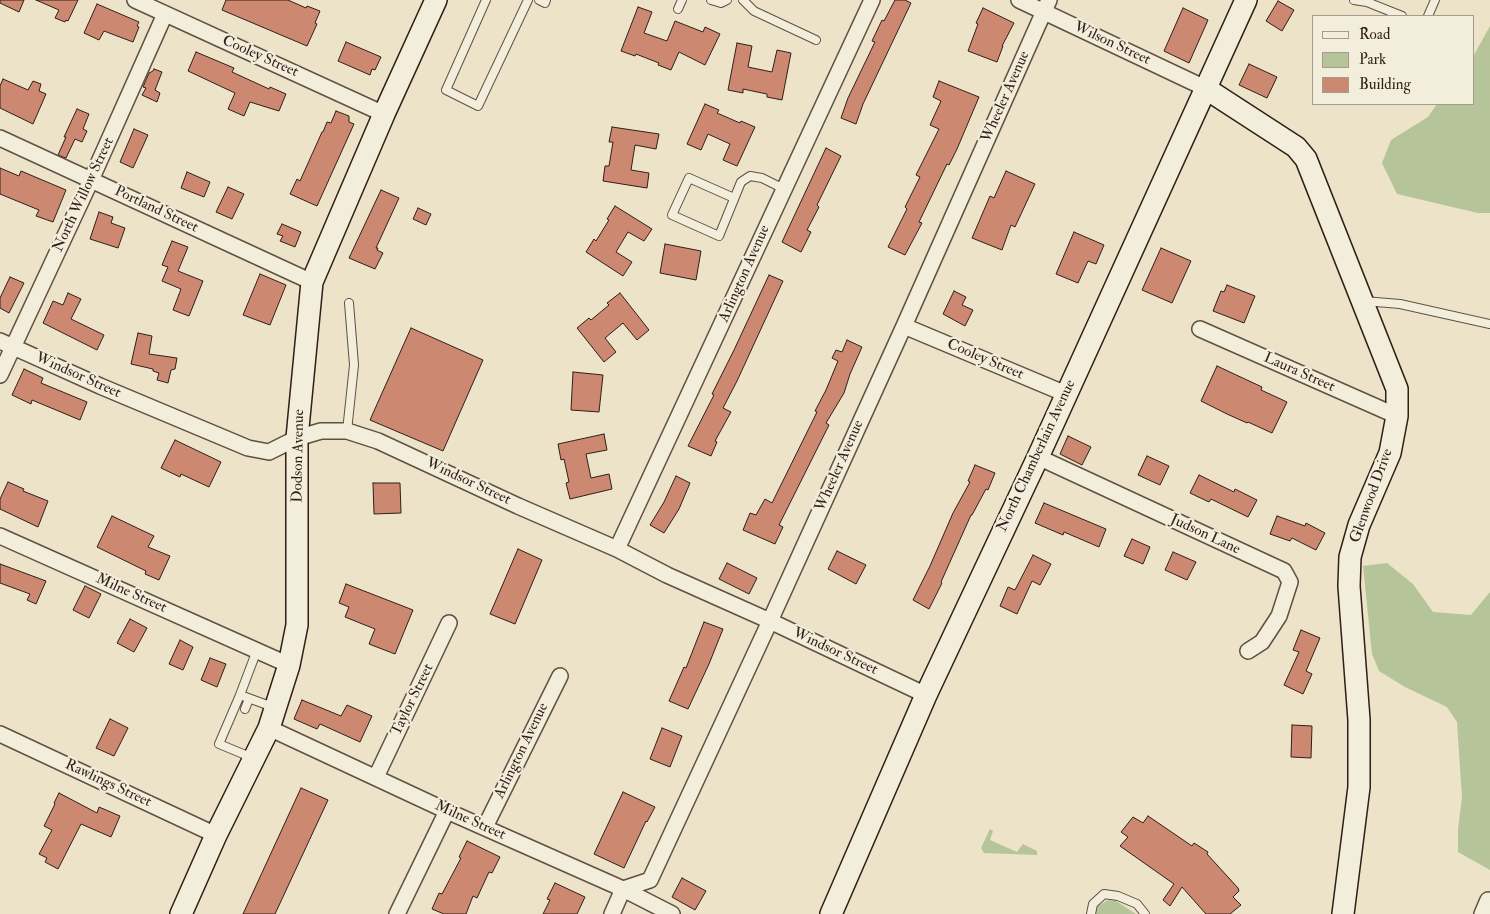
<!DOCTYPE html>
<html>
<head>
<meta charset="utf-8">
<style>
	body { margin:0 }
	#map { position:relative; width:1490px; height:914px; overflow:hidden; background:#ece3c9; font-family:"IM FELL Double Pica",serif }
	canvas { display:block }
	.legend { position:absolute; left:1312px; top:15px; width:162px; height:90px; box-sizing:border-box; background:#f3eddc; border:1px solid #a59b8e; margin:0; padding:6px 9px; list-style:none; font-size:15px; color:#301f18 }
	.legend li { display:flex; align-items:center; gap:10px; height:25px }
	.legend b { width:25px; border:1px solid #a59b8e }
</style>
</head>
<body>
<div id="map">
<canvas width="1490" height="914"></canvas>
<ul class="legend">
<li><b style="height:6px;background:#f3eddc"></b>Road</li>
<li><b style="height:14px;background:#b5c499"></b>Park</li>
<li><b style="height:14px;background:#cc8871"></b>Building</li>
</ul>
</div>
<script>
const c = document.querySelector('canvas').getContext('2d');
c.lineJoin = 'round';
function fillPath(path, color) { c.fillStyle = color; c.fill(path, 'evenodd'); }
const shape = rows => new Path2D(rows.map(r => 'M' + r).join(''));
function strokePath(path, color, width, dash) { c.strokeStyle = color; c.lineWidth = width; c.lineCap = dash ? 'butt' : 'round'; c.setLineDash(dash || []); c.stroke(path); }
function write(font, color, halo, rows, align = 'center') {
  c.font = font + ' "IM FELL Double Pica",serif'; c.lineWidth = 4.5; c.setLineDash([]); c.textBaseline = 'middle'; c.strokeStyle = halo; c.fillStyle = color; for (const [text, x, y, turn = 0] of rows) {
    c.save(); c.translate(x, y); c.rotate((+turn || 0) * Math.PI / 180); c.textAlign = isNaN(turn) ? turn : align; if (halo) c.strokeText(text, 0, 0); c.fillText(text, 0, 0); c.restore();
  }
}
const green = shape([
	[1490,26,1490,213,1478,213,1397,194,1382,163,1391,140,1428,117,1437,104,1474,104,1474,55],
	[1387,563,1413,584,1433,612,1471,615,1490,592,1490,870,1458,852,1458,829,1462,798,1457,722,1447,707,1405,687,1379,671,1372,654,1363,566],
	[990,829,993,831,990,840,1017,852,1023,844,1037,851,1037,855,984,853,981,848],
	[1108,900,1116,901,1136,914,1095,914,1098,906]
]);
const building = shape([
	[0,0,24,0,19,12,0,3,0,0],
	[36,0,78,0,68,21,66,20,65,22,55,18,59,10,36,0],
	[226,0,288,0,306,8,307,6,320,11,315,23,317,24,307,46,222,10,226,0],
	[895,0,905,0,911,3,863,104,856,124,841,118,848,98,875,42,872,41,882,20,884,21,895,0],
	[1278,1,1294,10,1282,31,1266,21,1278,1],
	[97,4,139,22,137,26,139,27,133,42,104,31,99,40,84,33,97,4],
	[638,7,652,12,644,33,667,41,675,21,703,32,705,27,720,34,705,65,679,52,671,70,658,65,659,63,636,54,635,56,621,51,638,7],
	[983,8,1014,23,1002,46,1003,46,997,62,968,51,978,24,976,23,983,8],
	[1183,8,1208,20,1189,63,1164,51,1183,8],
	[346,42,381,57,375,70,372,69,370,75,338,61,346,42],
	[737,43,752,46,748,67,772,72,777,50,791,53,782,100,767,97,767,94,743,89,743,93,728,90,737,43],
	[196,52,234,68,232,72,269,89,270,87,286,94,279,111,250,102,244,116,228,109,235,93,188,71,196,52],
	[1249,64,1277,77,1267,98,1239,85,1249,64],
	[154,69,162,72,155,90,160,93,157,102,142,95,146,88,143,87,149,73,153,71,154,69],
	[3,79,28,90,33,81,41,84,39,91,46,94,33,124,0,108,0,86,3,79],
	[939,81,979,97,957,149,949,165,947,164,919,222,922,223,905,255,888,247,907,209,905,207,920,177,916,175,939,129,930,125,941,101,933,97,939,81],
	[705,104,719,110,717,113,740,123,741,121,755,127,737,166,723,160,730,144,708,134,701,150,687,144,705,104],
	[77,109,89,114,83,129,87,131,82,142,75,139,66,158,58,155,66,137,64,137,77,109],
	[336,111,349,116,349,122,354,124,317,206,290,194,297,179,300,181,322,132,323,132,327,122,331,123,336,111],
	[612,127,659,134,656,149,635,145,631,170,649,173,647,188,603,181,605,166,609,166,613,142,609,142,612,127],
	[134,129,148,135,133,168,120,162,134,129],
	[826,148,841,156,817,205,819,207,807,230,811,232,801,252,782,242,826,148],
	[0,168,19,176,21,171,66,190,53,222,36,216,39,210,0,194,0,168],
	[1006,171,1035,184,1015,227,1011,225,1002,250,972,238,990,196,994,198,1006,171],
	[187,172,210,182,204,197,181,188,187,172],
	[228,187,244,194,232,219,216,212,228,187],
	[381,190,399,198,376,248,378,248,377,250,383,253,375,269,349,258,381,190],
	[615,206,652,229,644,241,628,232,616,252,632,262,623,276,586,252,594,239,596,241,609,220,607,219,615,206],
	[418,208,431,214,426,225,413,219,418,208],
	[99,212,113,217,111,223,125,228,118,248,90,239,99,212],
	[282,224,301,232,295,247,280,241,283,236,277,234,282,224],
	[1074,232,1104,245,1096,264,1088,261,1078,283,1056,274,1074,232],
	[172,241,188,247,178,271,203,281,189,316,173,310,181,289,162,281,168,267,162,265,172,241],
	[665,244,701,251,696,280,660,273,665,244],
	[1161,248,1191,261,1172,303,1142,290,1161,248],
	[260,274,286,285,270,325,243,315,260,274],
	[769,275,783,281,737,381,723,408,731,412,715,441,717,442,711,456,688,446,714,395,712,394,734,350,769,275],
	[10,277,24,283,9,313,0,308,0,298,10,277],
	[1227,285,1255,296,1244,323,1213,311,1221,291,1224,292,1227,285],
	[954,291,966,297,962,305,973,310,965,326,943,314,954,291],
	[68,293,81,299,71,319,104,335,97,350,43,323,53,301,63,305,68,293],
	[620,293,649,330,637,340,623,323,605,338,616,352,604,362,577,328,589,318,591,320,609,305,607,303,620,293],
	[411,328,483,360,443,451,370,420,411,328],
	[138,333,152,336,149,354,177,358,175,369,171,370,168,383,157,380,159,373,153,371,153,369,131,364,138,333],
	[847,340,862,347,850,374,844,393,826,423,829,425,779,525,783,527,775,544,743,530,750,513,756,515,765,499,772,503,817,412,815,411,826,390,838,361,832,358,836,350,842,352,847,340],
	[1217,366,1262,387,1261,390,1287,402,1272,433,1248,422,1247,423,1227,414,1201,401,1217,366],
	[24,369,43,378,41,383,87,402,80,420,32,400,31,404,12,395,24,369],
	[573,372,603,375,599,412,571,410,573,372],
	[604,434,607,450,586,454,591,478,609,474,612,489,570,499,566,483,569,482,564,459,561,460,558,444,604,434],
	[1068,436,1091,447,1082,465,1060,454,1068,436],
	[175,440,221,462,209,487,181,474,180,477,161,468,175,440],
	[1147,456,1169,466,1160,485,1138,475,1147,456],
	[975,465,995,473,988,490,986,489,972,515,971,515,941,582,942,583,929,609,913,600,930,566,953,513,970,482,968,481,975,465],
	[1199,475,1234,492,1235,489,1257,500,1248,517,1211,499,1209,502,1190,493,1199,475],
	[676,476,690,483,679,509,664,533,650,525,664,502,676,476],
	[8,482,24,489,23,491,48,501,38,527,0,509,0,499,8,482],
	[373,483,400,483,401,513,374,514,373,483],
	[1044,503,1106,529,1099,547,1064,532,1063,535,1035,523,1044,503],
	[112,516,154,536,148,547,170,556,159,580,145,574,146,571,97,547,112,516],
	[1277,516,1305,526,1306,523,1325,533,1316,550,1292,538,1290,541,1270,534,1277,516],
	[1132,539,1150,547,1143,564,1124,556,1132,539],
	[518,549,542,560,515,624,490,614,518,549],
	[837,551,866,565,856,584,828,569,837,551],
	[1173,552,1196,562,1187,580,1165,570,1173,552],
	[1033,555,1051,564,1040,585,1032,581,1017,614,1000,606,1008,587,1015,590,1033,555],
	[727,563,757,578,749,594,719,579,727,563],
	[0,564,46,581,36,604,27,600,30,594,0,583,0,564],
	[346,584,413,610,395,654,369,644,375,629,345,617,349,607,339,603,346,584],
	[85,586,101,594,89,618,73,610,85,586],
	[130,619,147,628,134,652,117,643,130,619],
	[704,622,723,629,709,664,688,709,669,701,684,667,686,668,704,622],
	[1301,630,1320,638,1306,671,1312,674,1303,694,1284,685,1299,652,1293,650,1301,630],
	[180,640,193,647,183,670,169,664,180,640],
	[210,658,226,664,217,687,201,680,210,658],
	[302,700,341,716,347,705,372,716,360,742,320,724,317,729,294,719,302,700],
	[110,719,128,728,114,756,96,748,110,719],
	[1292,725,1312,726,1311,758,1291,757,1292,725],
	[662,728,682,736,670,767,650,759,662,728],
	[301,788,328,800,275,914,243,914,301,788],
	[623,792,655,807,647,822,646,821,624,868,594,854,623,792],
	[59,793,97,813,99,807,120,816,111,837,81,824,58,869,45,862,47,858,39,854,52,830,44,826,55,804,54,803,59,793],
	[1148,816,1192,846,1194,843,1208,852,1207,854,1238,888,1239,891,1233,897,1241,905,1230,914,1206,914,1182,887,1170,906,1163,900,1174,884,1120,846,1128,837,1121,832,1133,817,1143,823,1148,816],
	[467,841,500,857,492,873,489,872,477,898,473,896,466,914,444,914,432,909,439,893,442,894,461,858,459,857,467,841],
	[682,878,706,891,695,910,672,897,682,878],
	[555,883,585,897,577,914,543,914,550,900,547,899,555,883]
]);
const lane = shape([
	[486,0,446,90,478,106,528,0],
	[539,0,545,3,546,0],
	[711,0,721,3,727,0],
	[743,0,754,11,816,40],
	[1354,0,1367,2,1402,16],
	[678,9,682,0],
	[1428,16,1435,0],
	[734,198,689,178,672,215,719,236,741,182,750,176,762,178,784,189],
	[1364,301,1400,304,1490,324],
	[347,431,354,365,349,303],
	[257,650,240,695,273,707],
	[240,695,219,744,253,758],
	[245,709,249,699],
	[1091,914,1093,904,1104,894,1118,896,1137,904,1145,914]
]);
const street = shape([
	[135,0,384,114],
	[1019,0,1205,88],
	[0,138,312,282],
	[904,326,1066,394],
	[1200,329,1397,416],
	[0,341,100,386,248,448,269,452,297,438,321,431,347,431,378,441,518,506,617,549,667,575,770,621,926,695],
	[0,375,91,180,165,14],
	[1038,457,1284,571,1290,582,1279,616,1262,642,1248,651],
	[0,536,289,665],
	[617,549,872,0],
	[269,728,447,811,623,889,672,914],
	[0,734,216,835],
	[376,777,449,623],
	[485,827,560,676],
	[397,914,447,811],
	[612,914,623,889,650,880,770,621,904,326,1049,0],
	[1482,914,1488,900]
]);
const secondary = shape([
	[1205,88,1296,147,1306,159,1397,389,1397,416,1390,453,1359,525,1350,557,1349,586,1359,720,1359,787,1343,914],
	[181,914,216,835,269,728,289,665,297,625,297,438,312,282,384,114,436,0],
	[831,914,926,695,1038,457,1246,0]
]);
const streetNames = [
	["Wilson Street",1112,44,25],
	["Cooley Street",260,57,24],
	["Wheeler Avenue",1006,97,-66],
	["North Willow Street",84,195,-65],
	["Portland Street",156,210,25],
	["Arlington Avenue",745,274,-66],
	["Cooley Street",985,360,23],
	["Laura Street",1299,373,24],
	["Windsor Street",78,376,24],
	["Dodson Avenue",299,456,-89],
	["North Chamberlain Avenue",1037,456,-65],
	["Wheeler Avenue",840,466,-66],
	["Windsor Street",468,482,25],
	["Glenwood Drive",1372,496,-70],
	["Judson Lane",1205,535,25],
	["Milne Street",131,594,24],
	["Windsor Street",835,652,25],
	["Taylor Street",413,700,-64],
	["Arlington Avenue",522,751,-64],
	["Rawlings Street",108,784,25],
	["Milne Street",470,821,24]
];
fillPath(green, '#b5c499');
fillPath(building, '#cc8871');
strokePath(building, '#301f18', 1);
strokePath(lane, '#5f5044', 10);
strokePath(street, '#5f5044', 18);
strokePath(secondary, '#301f18', 24);
strokePath(lane, '#f3eddc', 8);
strokePath(street, '#f3eddc', 15);
strokePath(secondary, '#f3eddc', 21);
write('15px', '#301f18', '#f3eddc', streetNames);
</script>
</body>
</html>
